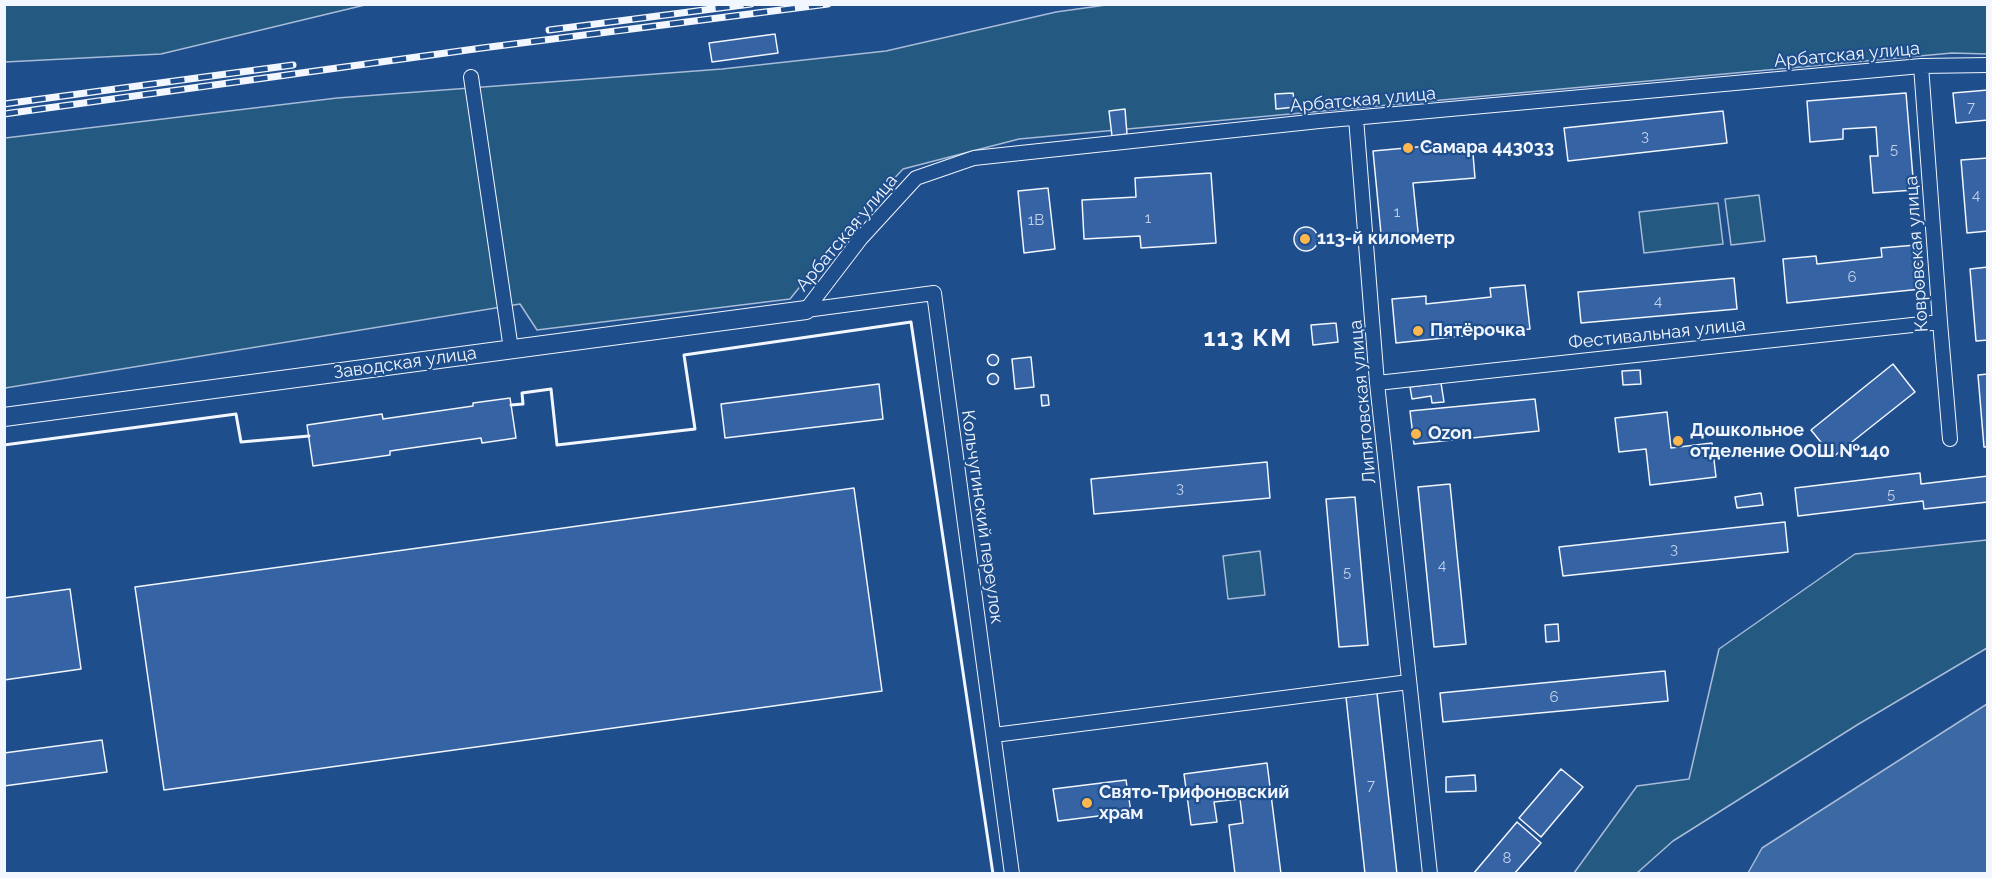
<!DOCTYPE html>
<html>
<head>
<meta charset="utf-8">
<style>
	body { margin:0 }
	#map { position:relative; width:1992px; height:878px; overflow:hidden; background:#1f4e8c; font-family:Raleway,sans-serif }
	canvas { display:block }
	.frame { position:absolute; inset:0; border:6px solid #f2f6ff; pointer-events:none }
</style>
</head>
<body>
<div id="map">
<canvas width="1992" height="878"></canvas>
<div class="frame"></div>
</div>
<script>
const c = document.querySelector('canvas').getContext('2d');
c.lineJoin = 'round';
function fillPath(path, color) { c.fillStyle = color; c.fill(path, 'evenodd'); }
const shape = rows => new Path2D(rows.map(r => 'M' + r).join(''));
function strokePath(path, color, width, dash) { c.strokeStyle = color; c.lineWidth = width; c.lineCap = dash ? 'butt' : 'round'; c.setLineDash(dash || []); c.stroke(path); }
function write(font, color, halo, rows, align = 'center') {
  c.font = font + ' Raleway,sans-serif'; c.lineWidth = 4.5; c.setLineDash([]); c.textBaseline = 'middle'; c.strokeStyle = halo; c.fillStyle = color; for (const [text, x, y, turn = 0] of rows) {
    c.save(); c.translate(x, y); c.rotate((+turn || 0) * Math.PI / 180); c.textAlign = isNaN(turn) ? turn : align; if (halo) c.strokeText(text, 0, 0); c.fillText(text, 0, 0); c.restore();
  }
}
const green = shape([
	[5,4,365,4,365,5,161,54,5,62,5,4],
	[1113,4,1987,5,1987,54,1952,53,1019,139,903,169,845,231,790,299,537,330,520,304,5,388,5,138,337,98,722,69,886,51,1056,12,1113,4],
	[1759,195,1765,241,1731,245,1725,199,1759,195],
	[1718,203,1723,244,1644,253,1639,212,1718,203],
	[1987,540,1987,648,1857,725,1673,841,1637,873,1574,873,1637,786,1689,779,1719,649,1855,554,1987,540],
	[1260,551,1265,595,1228,599,1223,556,1260,551]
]);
const water = shape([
	[1987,704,1987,873,1748,873,1762,848,1987,704]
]);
const building = shape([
	[775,34,778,53,712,62,709,43,775,34],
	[1988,90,1988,120,1956,123,1953,93,1988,90],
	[1293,93,1295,107,1276,109,1275,94,1293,93],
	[1906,93,1914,190,1873,193,1870,156,1878,156,1876,127,1843,129,1843,139,1810,142,1807,101,1906,93],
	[1125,109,1127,134,1112,136,1109,111,1125,109],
	[1723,111,1727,143,1568,161,1564,128,1723,111],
	[1472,142,1475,178,1413,183,1419,241,1382,244,1373,151,1472,142],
	[1988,158,1988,231,1967,233,1961,160,1988,158],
	[1211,173,1216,243,1141,248,1140,236,1084,239,1082,200,1136,197,1135,178,1211,173],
	[1048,188,1055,249,1024,253,1018,191,1048,188],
	'1294 239a12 12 0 1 1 24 0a12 12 0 1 1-24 0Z',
	[1916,245,1921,289,1787,303,1783,259,1816,256,1817,264,1882,257,1881,248,1916,245],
	[1988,267,1988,340,1976,341,1970,269,1988,267],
	[1734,278,1737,309,1581,323,1578,292,1734,278],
	[1525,285,1530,329,1396,343,1392,299,1426,296,1426,304,1491,297,1490,288,1525,285],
	[1336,323,1338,342,1313,345,1311,325,1336,323],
	'987.5 360a5.5 5.5 0 1 1 11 0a5.5 5.5 0 1 1-11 0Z',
	[1031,357,1034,387,1015,389,1012,359,1031,357],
	[1893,364,1915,392,1833,457,1811,430,1893,364],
	[1640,370,1641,384,1623,385,1622,371,1640,370],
	'987.5 379a5.5 5.5 0 1 1 11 0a5.5 5.5 0 1 1-11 0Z',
	[1988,374,1988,447,1984,447,1978,375,1988,374],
	[1441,383,1444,402,1432,403,1431,396,1412,399,1410,387,1441,383],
	[879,384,883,419,725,438,721,404,879,384],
	[1359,392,1366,392,1366,401,1360,402,1359,392],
	[1041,395,1048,395,1049,405,1042,406,1041,395],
	[510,398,516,438,482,443,481,438,390,451,390,455,313,466,307,425,382,414,383,419,473,406,473,403,510,398],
	[1535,399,1539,431,1414,444,1410,411,1535,399],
	[1667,412,1671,448,1712,443,1716,477,1650,485,1646,449,1619,452,1615,418,1667,412],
	[1267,462,1270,498,1094,514,1091,479,1267,462],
	[1920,473,1921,484,1988,476,1988,502,1924,509,1923,501,1798,516,1795,488,1920,473],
	[1450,484,1466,644,1434,647,1418,487,1450,484],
	[854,488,882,691,164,790,135,587,854,488],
	[1761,493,1763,505,1737,508,1735,497,1761,493],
	[1355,497,1368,645,1339,647,1326,499,1355,497],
	[1785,522,1788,552,1563,576,1559,547,1785,522],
	[70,589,81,669,4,680,4,598,70,589],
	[1558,624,1559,641,1546,642,1545,625,1558,624],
	[1665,671,1668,701,1443,722,1440,693,1665,671],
	[1377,693,1397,874,1365,874,1346,697,1377,693],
	[102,740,107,772,4,786,4,753,102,740],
	[1267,763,1281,874,1235,874,1229,825,1243,823,1240,799,1214,802,1217,822,1191,825,1184,774,1267,763],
	[1561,769,1583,787,1541,837,1519,818,1561,769],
	[1475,775,1476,791,1446,792,1446,777,1475,775],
	[1126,780,1131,812,1058,821,1053,789,1126,780],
	[1517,822,1541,843,1514,874,1473,874,1517,822]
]);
const minor = shape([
	[1921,66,1940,322,1950,439],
	[471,77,511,349],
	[1356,118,1377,383,1430,874],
	[806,310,861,238,916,178,974,158,1319,121,1921,66,1988,65],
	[806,310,934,293,1012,874],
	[1377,383,1940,322],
	[994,735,1409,682]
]);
const tertiary = shape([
	[4,417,806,310]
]);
const rail = shape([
	[549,30,751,4],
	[4,104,293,65],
	[4,114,482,48,828,4]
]);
const wall = shape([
	[511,405,523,404,522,393,551,389,557,445,695,429,684,355,911,322,993,874],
	[4,445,236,414,241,442,309,436]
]);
const markers = [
	[1408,148,6,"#ffb74d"],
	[1305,239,6,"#ffb74d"],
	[1418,331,6,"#ffb74d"],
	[1416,434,6,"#ffb74d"],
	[1678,441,6,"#ffb74d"],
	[1087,803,6,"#ffb74d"]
];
const numberNames = [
	["7",1971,107],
	["3",1645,136],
	["5",1894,149],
	["4",1976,195],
	["1",1397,212],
	["1",1148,218],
	["1В",1036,220],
	["6",1852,277],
	["4",1658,301],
	["3",1180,488],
	["5",1891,494],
	["3",1674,549],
	["4",1442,565],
	["5",1347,572],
	["6",1554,697],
	["7",1371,785],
	["8",1507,858]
];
const streetNames = [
	["Арбатская улица",1847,55,-5],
	["Арбатская улица",1363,100,-5],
	["Арбатская улица",847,233,-50],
	["Ковровская улица",1917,254,-94],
	["Фестивальная улица",1657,334,-6],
	["Заводская улица",405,363,-8],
	["Липяговская улица",1363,402,-95],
	["Кольчугинский переулок",982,517,82]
];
const poiNames = [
	["Самара 443033",1420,148],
	["113-й километр",1317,239],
	["Пятёрочка",1430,331],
	["Дошкольное",1690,431],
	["отделение ООШ №140",1690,452],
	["Ozon",1428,434],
	["Свято-Трифоновский",1099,793],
	["храм",1099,814]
];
const districtNames = [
	["113 КМ",1248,339]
];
fillPath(green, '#245a82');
strokePath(green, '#a8bbd7', 1.5);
fillPath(water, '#3b69a3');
strokePath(water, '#a8bbd7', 1.5);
fillPath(building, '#3563a3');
strokePath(building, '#f2f6ff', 1.5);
strokePath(minor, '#f2f6ff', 16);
strokePath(tertiary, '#f2f6ff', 20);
strokePath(minor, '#1f4e8c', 14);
strokePath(tertiary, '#1f4e8c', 18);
strokePath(rail, '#f2f6ff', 7);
strokePath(rail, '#1f4e8c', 4.5, [14]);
strokePath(wall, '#f2f6ff', 3);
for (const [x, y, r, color] of markers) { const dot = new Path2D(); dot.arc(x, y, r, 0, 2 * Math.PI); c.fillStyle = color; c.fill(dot); strokePath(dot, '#1f4e8c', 2); }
write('15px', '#c3d1e8', null, numberNames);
write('18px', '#f2f6ff', '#1f4e8c', streetNames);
write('bold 18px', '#f2f6ff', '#1f4e8c', poiNames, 'left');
c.letterSpacing = '1.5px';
write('bold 24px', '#f2f6ff', '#1f4e8c', districtNames);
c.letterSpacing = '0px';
</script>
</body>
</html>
